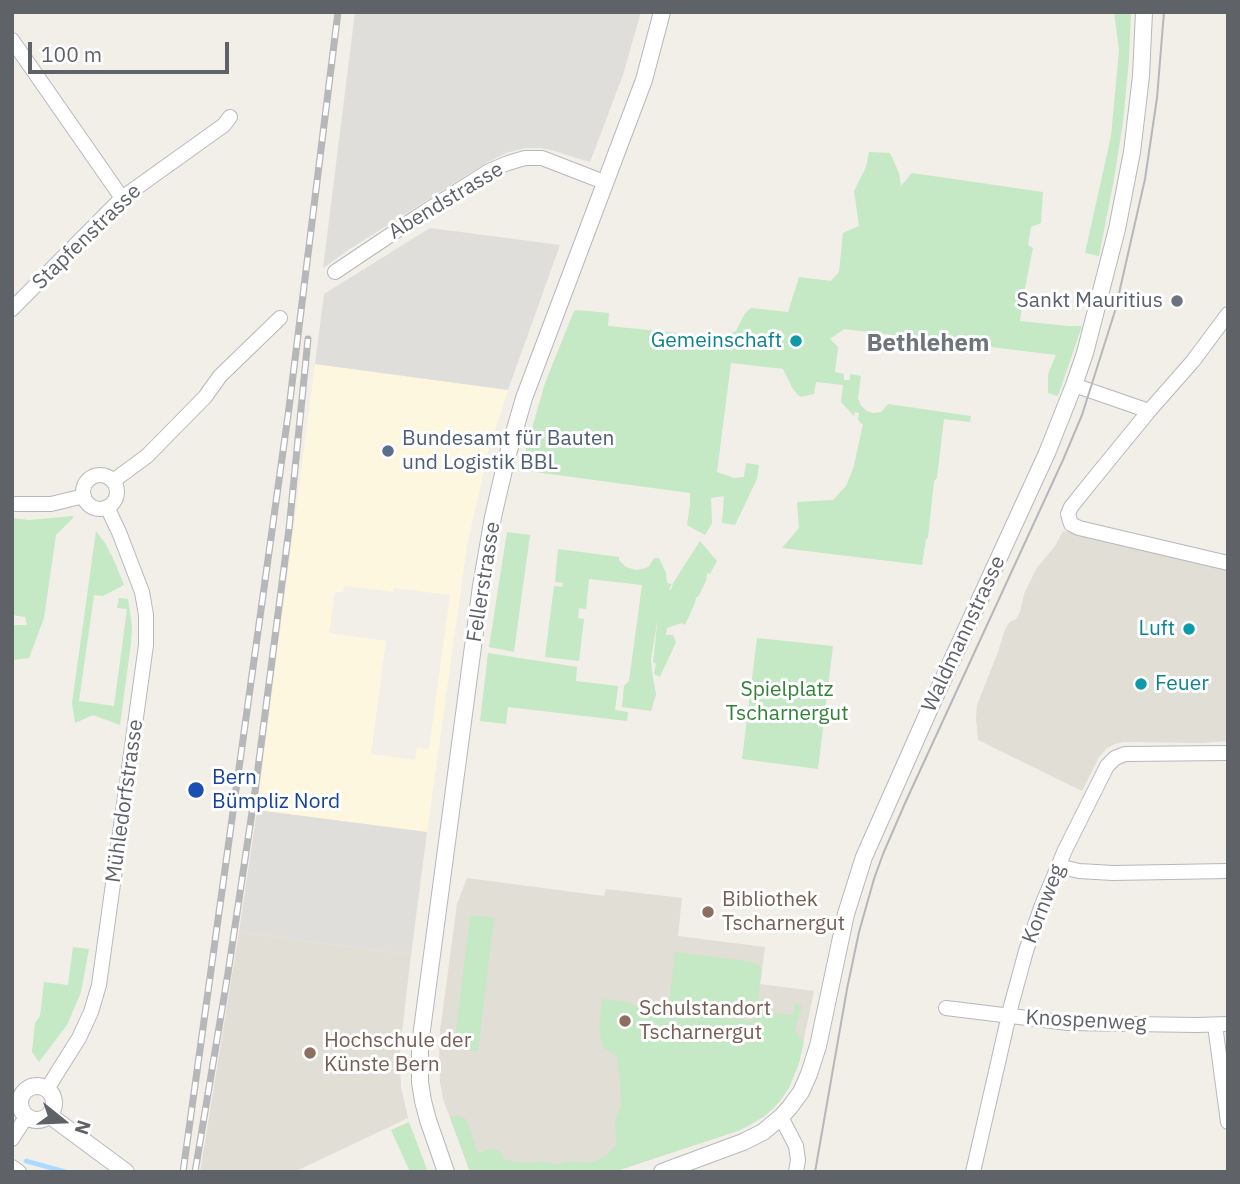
<!DOCTYPE html>
<html>
<head>
<meta charset="utf-8">
<style>
	body { margin:0 }
	#map { position:relative; width:1240px; height:1184px; overflow:hidden; background:#f1efe8; font-family:"IBM Plex Sans",sans-serif }
	canvas { display:block }
	.frame { position:absolute; inset:0; border:14px solid #5f6368; pointer-events:none }
	.north { position:absolute; left:28px; top:1086px; width:70px; height:70px; -webkit-text-stroke:5px #fff; paint-order:stroke; rotate:108deg; font-size:19px; font-weight:700; line-height:28px; text-align:center; color:#5f6368 }
	.north::after { content:''; display:block; margin:auto; width:24px; height:32px; background:#5f6368; clip-path:polygon(50% 0,100% 100%,50% 72%,0 100%) }
	.scale { position:absolute; left:28px; top:42px; width:201px; height:32px; box-sizing:border-box; border:4px solid #5f6368; border-top:0; padding-left:9px; font-size:21px; line-height:24px; white-space:nowrap; color:#5f6368; -webkit-text-stroke:5px #fff; paint-order:stroke }
</style>
</head>
<body>
<div id="map">
<canvas width="1240" height="1184"></canvas>
<div class="frame"></div>
<div class="north">N</div>
<div class="scale">100 m</div>
</div>
<script>
const c = document.querySelector('canvas').getContext('2d');
c.lineJoin = 'round';
function fillPath(path, color) { c.fillStyle = color; c.fill(path, 'evenodd'); }
const shape = rows => new Path2D(rows.map(r => 'M' + r).join(''));
function strokePath(path, color, width, dash) { c.strokeStyle = color; c.lineWidth = width; c.lineCap = dash ? 'butt' : 'round'; c.setLineDash(dash || []); c.stroke(path); }
function write(font, color, halo, rows, align = 'center') {
  c.font = font + ' "IBM Plex Sans",sans-serif'; c.lineWidth = 6; c.setLineDash([]); c.textBaseline = 'middle'; c.strokeStyle = halo; c.fillStyle = color; for (const [text, x, y, turn = 0] of rows) {
    c.save(); c.translate(x, y); c.rotate((+turn || 0) * Math.PI / 180); c.textAlign = isNaN(turn) ? turn : align; if (halo) c.strokeText(text, 0, 0); c.fillText(text, 0, 0); c.restore();
  }
}
const commercial = shape([
	[315,364,508,390,488,452,467,546,427,832,257,810],
	[344,586,393,592,394,588,450,595,429,749,417,748,415,760,371,754,386,641,329,633,335,592,343,592]
]);
const industrial = shape([
	[355,12,641,12,623,75,590,162,551,150,541,148,526,148,506,153,486,163,348,250,323,268],
	[430,228,560,245,508,390,315,364,324,294],
	[257,810,427,832,411,955,239,932]
]);
const education = shape([
	[1063,531,1228,568,1228,741,1202,743,1124,742,1115,744,1107,748,1099,757,1082,791,978,740,976,718,977,705,998,652,1005,629,1010,622,1016,619,1020,612,1024,594,1036,569,1055,546],
	[467,878,604,896,606,889,682,898,678,936,765,947,760,984,814,991,799,1063,789,1088,781,1100,765,1116,747,1127,614,1172,470,1172,443,1099,440,1082,439,1058,440,1031,457,904],
	[239,932,411,955,400,1049,401,1087,408,1118,294,1172,200,1172]
]);
const green = shape([
	[1114,12,1131,12,1129,60,1123,122,1114,179,1099,256,1085,253,1111,136,1119,50],
	[869,152,890,153,899,173,901,186,912,173,1043,192,1041,223,1031,227,1028,245,1033,248,1023,298,1020,321,1068,326,1082,326,1058,396,1048,393,1048,374,1056,355,844,329,830,339,838,347,835,372,844,374,844,380,850,380,850,374,861,376,858,398,861,406,867,411,873,413,881,412,888,404,971,416,970,422,944,419,937,478,934,481,928,538,926,539,922,565,782,548,799,528,797,502,833,500,846,486,853,469,863,425,858,420,859,413,855,412,854,416,841,402,843,385,816,382,814,394,800,397,793,389,783,369,731,363,717,472,734,478,744,477,746,463,759,465,757,479,735,525,722,523,724,496,711,498,712,523,705,535,687,525,690,504,690,493,520,470,545,383,574,311,577,310,609,313,608,326,699,335,699,340,724,346,726,335,736,331,745,313,751,308,788,312,799,277,831,281,839,272,843,233,859,226,854,191,866,167],
	[73,516,73,518,56,535,44,618,29,658,12,660,12,625,27,625,25,617,12,615,12,518,29,520],
	[96,531,105,543,113,558,124,585,103,596,94,595,79,701,114,706,127,609,117,608,119,598,128,599,132,626,131,643,120,725,93,715,75,723,72,703],
	[507,532,530,535,514,652,489,647],
	[700,541,717,561,710,574,707,573,706,581,698,597,696,597,695,603,685,625,682,623,667,628,666,635,673,635,676,642,660,677,654,674,656,664,653,662,658,617,651,659,652,672,656,694,651,711,622,707,624,686,629,681,642,585,589,579,586,609,579,608,578,618,584,619,579,661,545,657,554,586,562,587,563,583,555,582,558,549,619,557,619,560,626,567,636,570,646,568,649,566,654,558,659,558,666,573,667,583,672,584,669,589,671,590,673,583],
	[757,638,833,646,818,769,742,759],
	[488,653,577,667,576,681,618,686,615,710,628,712,627,721,508,707,506,724,480,721],
	[470,915,494,918,478,1051,454,1048],
	[73,947,89,949,81,992,67,1025,39,1062,32,1052,35,1023,40,1016,44,982,68,985],
	[675,952,753,962,759,965,762,970,758,999,766,1000,765,1012,793,1015,795,1004,802,1006,795,1031,804,1042,799,1063,789,1088,773,1109,756,1121,738,1131,613,1172,470,1172,450,1117,452,1116,459,1116,467,1120,477,1151,480,1154,485,1150,492,1149,500,1151,505,1160,526,1163,542,1161,557,1165,569,1161,590,1163,605,1157,616,1145,615,1120,621,1106,620,1084,617,1057,602,1046,599,1026,602,999,627,1002,644,1010,644,1008,754,1021,747,1010,669,1001],
	[409,1122,428,1172,410,1172,391,1130]
]);
const stream = shape([
	[26,1161,66,1172]
]);
const minor = shape([
	[12,40,122,198],
	[335,272,417,217,489,171,508,163,525,158,542,158,604,182],
	[12,309,122,198,224,125,230,117],
	[1228,314,1193,361,1149,411,1091,482,1071,507,1068,514,1071,524,1079,528,1228,563],
	[1074,385,1149,411],
	'83 492a17 17 0 1 1 34 0a17 17 0 1 1-34 0Z',
	[113,481,147,456,205,397,220,376,280,318],
	[12,504,51,504,84,496],
	[1058,866,1079,871,1113,873,1228,871],
	[946,1008,1068,1023,1196,1025,1228,1024],
	[1215,1025,1228,1122],
	[47,1089,79,1038,91,1012,99,985,146,645,146,615,142,592,119,532,107,507],
	[781,1117,796,1146,798,1160,796,1172],
	[12,1139,26,1117],
	[12,1167,19,1172],
	[973,1172,1011,1006,1026,951,1042,905,1065,850,1107,766,1115,758,1125,754,1228,753]
]);
const tertiary = shape([
	'20 1103a17 17 0 1 1 34 0a17 17 0 1 1-34 0Z',
	[49,1115,126,1172],
	[446,1172,428,1120,423,1101,420,1082,420,1045,481,586,493,517,507,457,524,398,644,80,662,12],
	[662,1172,743,1142,763,1132,781,1117,790,1107,801,1092,809,1074,818,1046,846,914,864,857,930,708,1047,453,1074,385,1085,353,1117,229,1132,152,1141,76,1144,12]
]);
const tram = shape([
	[815,1172,847,989,859,932,874,879,883,854,906,801,1063,460,1082,415,1115,311,1145,179,1157,98,1164,12]
]);
const rail = shape([
	[183,1172,289,408,338,12],
	[195,1172,228,973,254,799,289,529,308,339]
]);
const markers = [
	[1177,301,7,"#6b7280"],
	[796,341,7,"#0f9aa8"],
	[388,451,7,"#5c6f8a"],
	[1189,629,7,"#0f9aa8"],
	[1141,684,7,"#0f9aa8"],
	[196,790,9,"#1a4fb4"],
	[708,912,7,"#8d6e63"],
	[625,1021,7,"#8d6e63"],
	[310,1053,7,"#8d6e63"]
];
const streetNames = [
	["Abendstrasse",446,201,-31],
	["Stapfenstrasse",87,237,-44],
	["Fellerstrasse",484,582,-81],
	["Waldmannstrasse",964,634,-65],
	["Mühledorfstrasse",125,801,-82],
	["Kornweg",1044,904,-69],
	["Knospenweg",1086,1021,3]
];
const worshipNames = [
	["Sankt Mauritius",1163,301]
];
const cultureNames = [
	["Gemeinschaft",782,341],
	["Luft",1175,629],
	["Feuer",1155,684,"left"]
];
const serviceNames = [
	["Bundesamt für Bauten",402,439],
	["und Logistik BBL",402,463]
];
const parkNames = [
	["Spielplatz",787,690],
	["Tscharnergut",787,714]
];
const transitNames = [
	["Bern",212,778],
	["Bümpliz Nord",212,802]
];
const educationNames = [
	["Bibliothek",722,900],
	["Tscharnergut",722,924],
	["Schulstandort",639,1009],
	["Tscharnergut",639,1033],
	["Hochschule der",324,1041],
	["Künste Bern",324,1065]
];
const quarterNames = [
	["Bethlehem",928,344]
];
fillPath(commercial, '#fef7e0');
fillPath(industrial, '#e0deda');
fillPath(education, '#e1ded6');
fillPath(green, '#c5e8c5');
strokePath(stream, '#aadaff', 4.5);
strokePath(minor, '#b5b8bc', 16);
strokePath(tertiary, '#b5b8bc', 18);
strokePath(minor, '#fff', 14);
strokePath(tertiary, '#fff', 16);
strokePath(tram, '#b6b7b8', 2);
strokePath(rail, '#b6b7b8', 7);
strokePath(rail, '#fff', 4.5, [13]);
for (const [x, y, r, color] of markers) { const dot = new Path2D(); dot.arc(x, y, r, 0, 2 * Math.PI); c.fillStyle = color; c.fill(dot); strokePath(dot, '#fff', 2.5); }
write('21px', '#5f6368', '#fff', streetNames);
write('21px', '#5b616d', '#fff', worshipNames, 'right');
write('21px', '#0d838f', '#fff', cultureNames, 'right');
write('21px', '#4e5e75', '#fff', serviceNames, 'left');
write('21px', '#348238', '#fff', parkNames);
write('21px', '#164399', '#fff', transitNames, 'left');
write('21px', '#785e54', '#fff', educationNames, 'left');
write('bold 24px', '#70757a', '#fff', quarterNames);
</script>
</body>
</html>
